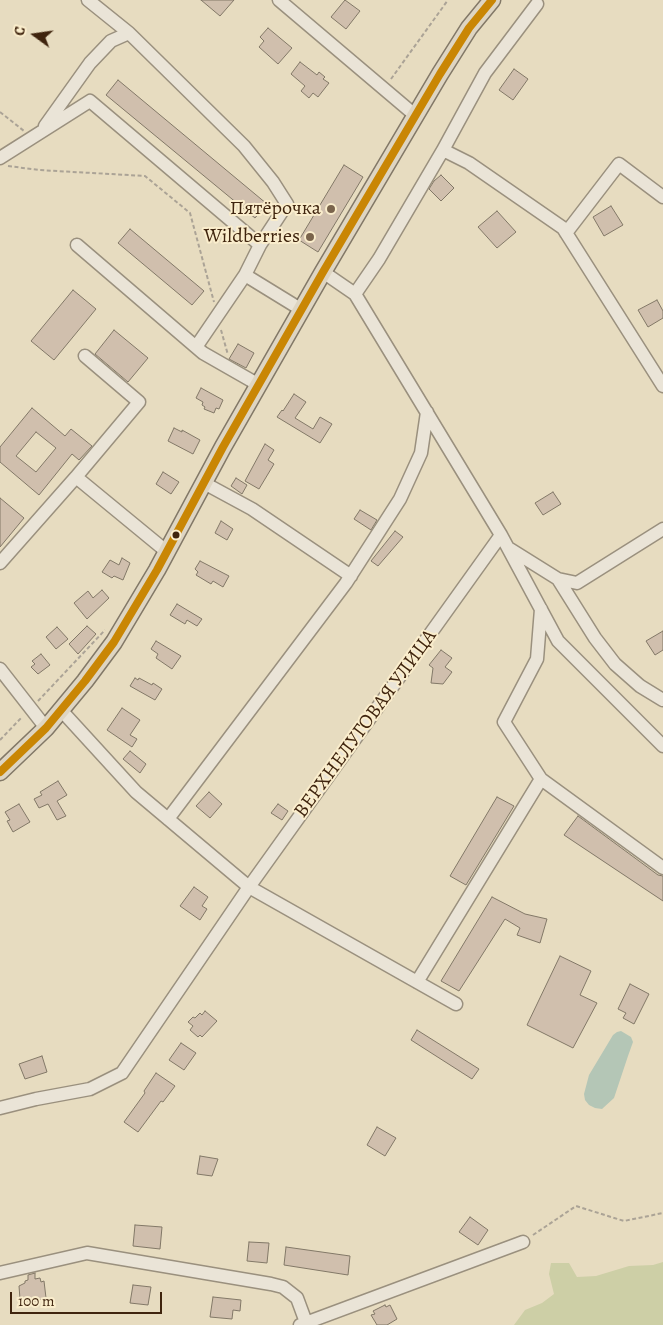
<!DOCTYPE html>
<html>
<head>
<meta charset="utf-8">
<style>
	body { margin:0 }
	#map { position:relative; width:663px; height:1325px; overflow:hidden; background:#e7dcc0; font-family:Alegreya,serif }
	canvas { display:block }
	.north { position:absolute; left:10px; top:10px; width:50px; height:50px; -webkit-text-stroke:4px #faedcc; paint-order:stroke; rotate:284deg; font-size:14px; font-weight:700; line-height:20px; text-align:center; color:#3f240e }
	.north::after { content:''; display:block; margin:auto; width:18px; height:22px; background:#3f240e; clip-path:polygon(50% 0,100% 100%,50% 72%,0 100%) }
	.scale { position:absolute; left:10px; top:1292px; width:152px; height:22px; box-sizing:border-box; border:2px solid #3f240e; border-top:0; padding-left:6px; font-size:15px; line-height:18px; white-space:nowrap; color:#3f240e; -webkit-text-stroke:4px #faedcc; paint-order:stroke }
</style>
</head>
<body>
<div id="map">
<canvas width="663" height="1325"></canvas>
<div class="north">С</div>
<div class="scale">100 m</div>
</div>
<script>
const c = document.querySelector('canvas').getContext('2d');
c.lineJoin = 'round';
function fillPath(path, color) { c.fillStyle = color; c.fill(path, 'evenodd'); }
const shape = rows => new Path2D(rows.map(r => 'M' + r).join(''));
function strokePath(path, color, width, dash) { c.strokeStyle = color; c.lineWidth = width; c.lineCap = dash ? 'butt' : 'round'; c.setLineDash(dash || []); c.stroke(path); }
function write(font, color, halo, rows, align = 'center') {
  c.font = font + ' Alegreya,serif'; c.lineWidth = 4; c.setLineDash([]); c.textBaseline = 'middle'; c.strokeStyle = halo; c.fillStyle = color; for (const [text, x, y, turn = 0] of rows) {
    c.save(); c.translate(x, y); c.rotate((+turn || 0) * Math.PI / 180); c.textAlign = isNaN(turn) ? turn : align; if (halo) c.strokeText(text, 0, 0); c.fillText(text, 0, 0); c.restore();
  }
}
const green = shape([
	[663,1262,663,1325,514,1325,525,1310,542,1303,554,1294,549,1274,551,1263,569,1263,577,1277,596,1276,629,1266,653,1265]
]);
const water = shape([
	[621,1031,631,1037,633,1042,628,1056,614,1098,602,1109,595,1108,589,1105,585,1100,584,1094,589,1075,613,1035,617,1032]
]);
const building = shape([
	[201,0,234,0,220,16,201,0],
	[345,0,360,11,346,29,331,17,345,0],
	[268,28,292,48,278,64,259,47,264,41,260,37,268,28],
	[300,62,317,75,319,72,325,77,323,79,329,83,318,97,313,93,309,98,301,91,305,86,291,74,300,62],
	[514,69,528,79,513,100,499,90,514,69],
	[118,80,267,204,255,218,106,95,118,80],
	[344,165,363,177,318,252,299,240,344,165],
	[441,175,454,188,441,201,429,189,434,181,441,175],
	[611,206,623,225,604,236,593,217,611,206],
	[497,211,516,232,497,248,478,227,497,211],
	[130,229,204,291,192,305,118,243,130,229],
	[73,290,96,309,54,360,31,341,73,290],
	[657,300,663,311,663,318,648,327,638,310,657,300],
	[114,330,148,358,128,382,95,354,114,330],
	[238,344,254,353,246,368,229,359,238,344],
	[201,388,223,400,219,409,216,408,214,413,204,409,205,407,202,405,203,402,196,398,201,388],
	[294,394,306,402,295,418,313,429,320,417,332,424,320,443,277,417,282,410,283,411,294,394],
	[32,408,65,436,71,429,92,446,79,460,72,454,39,495,0,462,0,447,32,408],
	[36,432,56,448,36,472,16,456,36,432],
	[174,428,182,432,182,430,200,440,193,454,168,441,174,428],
	[265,444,274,450,268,460,274,464,259,489,245,481,265,444],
	[163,472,179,482,171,494,156,484,163,472],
	[236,478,247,485,242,494,231,486,236,478],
	[553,492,561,504,543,515,535,503,553,492],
	[0,498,24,518,0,547,0,498],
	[360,510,377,520,371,530,354,519,360,510],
	[221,521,233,529,227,540,215,533,221,521],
	[395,531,403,537,378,566,371,561,395,531],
	[122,558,130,563,123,580,114,576,112,578,102,572,110,560,119,565,122,558],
	[200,561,229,576,223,587,213,581,211,584,196,575,198,572,195,569,200,561],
	[102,590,109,598,87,619,74,603,88,591,93,598,102,590],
	[177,604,202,619,197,626,187,620,185,624,170,615,177,604],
	[87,626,96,634,78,654,69,644,87,626],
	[57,627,68,639,56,649,46,637,57,627],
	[663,631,663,650,655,655,646,641,663,631],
	[156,641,181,656,172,669,156,658,158,654,151,649,156,641],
	[441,650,452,658,445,667,452,672,443,684,431,683,433,668,429,665,441,650],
	[41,654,50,665,38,674,31,667,35,664,32,661,41,654],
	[135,678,138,680,139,678,152,685,153,683,162,689,155,700,130,686,135,678],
	[122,708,140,720,130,735,137,739,132,747,107,730,122,708],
	[130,751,146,764,140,773,123,759,130,751],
	[58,781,67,795,57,801,66,816,57,820,48,804,39,808,34,799,42,795,40,792,58,781],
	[209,792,222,804,210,818,196,806,209,792],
	[497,797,514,806,466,885,450,876,497,797],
	[19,804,30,822,13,832,7,821,10,820,5,812,19,804],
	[278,804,288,811,282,820,271,813,278,804],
	[578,816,658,875,663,876,663,901,564,835,578,816],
	[194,887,208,897,202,906,207,909,200,920,180,906,194,887],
	[492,897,525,914,547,919,540,943,517,935,520,928,505,919,459,991,441,981,492,897],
	[560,956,591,971,580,995,597,1003,573,1048,527,1025,560,956],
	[630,984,649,994,634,1024,623,1018,626,1013,618,1009,630,984],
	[205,1011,217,1021,202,1037,200,1035,198,1037,190,1030,193,1026,188,1022,193,1017,195,1018,200,1013,202,1015,205,1011],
	[417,1030,479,1069,472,1079,411,1040,417,1030],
	[181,1043,196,1053,184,1070,169,1060,181,1043],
	[42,1056,47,1072,25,1079,19,1064,42,1056],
	[156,1073,175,1086,163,1102,161,1101,138,1132,124,1122,145,1093,144,1091,156,1073],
	[377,1127,396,1138,385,1156,367,1145,377,1127],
	[200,1156,218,1159,212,1176,197,1174,200,1156],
	[470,1217,488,1230,478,1245,459,1232,470,1217],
	[135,1225,162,1227,160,1249,133,1246,135,1225],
	[249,1242,269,1243,267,1263,247,1261,249,1242],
	[286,1247,350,1256,348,1275,284,1265,286,1247],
	[35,1273,35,1279,40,1278,41,1282,44,1281,46,1298,32,1302,20,1299,19,1286,25,1283,25,1281,28,1280,28,1275,35,1273],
	[133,1285,151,1287,148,1305,130,1303,133,1285],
	[213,1297,241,1300,240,1311,233,1310,232,1319,210,1317,213,1297],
	[385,1305,386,1307,390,1305,397,1319,387,1325,377,1325,371,1315,375,1314,373,1311,385,1305]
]);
const path = shape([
	[391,79,448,0],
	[0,112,24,131],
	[8,166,39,170,145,176,190,213,214,302],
	[221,330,228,355],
	[38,701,105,630],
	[0,740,22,717],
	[533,1235,576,1206,624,1221,663,1213]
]);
const minor = shape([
	[88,0,129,33],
	[279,0,416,116],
	[45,126,90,63,111,41,129,33,244,146,273,182,287,204,260,245],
	[443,150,485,73,537,4],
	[0,158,90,101,260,245,245,275,302,310],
	[566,233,619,164,663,197],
	[77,245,203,353,259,385],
	[355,294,379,259,443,150,469,163,563,228,663,386],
	[196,347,245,275],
	[85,356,139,402,76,477,166,551],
	[204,483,252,509,351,576],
	[501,535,558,641,663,746],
	[510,549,558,579,577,583,663,529],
	[0,563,76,477],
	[558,579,595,638,615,664,640,686,663,700],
	[541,609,537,659,504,722,541,779],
	[0,669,46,728],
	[61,710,136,792,249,887,456,1004],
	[168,819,346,583,400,499,421,453,427,412],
	[417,982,541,779,663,868],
	[0,1108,36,1099,90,1089,122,1073,249,887,501,535,355,294,323,272],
	[0,1273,87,1253,271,1284,283,1287,297,1298,307,1325],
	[300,1325,523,1242]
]);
const major = shape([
	[0,772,46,728,85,681,114,642,157,570,223,447,323,272,440,74,469,28,492,0]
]);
const bus1 = shape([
	[0,772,46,728,85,681,114,642,157,570,223,447,323,272,440,74,469,28,492,0]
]);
const markers = [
	[331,209,5,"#7a644c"],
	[310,237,5,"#7a644c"],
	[176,535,4.5,"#3f240e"]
];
const poiNames = [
	["Пятёрочка",321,209],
	["Wildberries",300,237]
];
const streetNames = [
	["ВЕРХНЕЛУГОВАЯ УЛИЦА",366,724,-54]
];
fillPath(green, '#cdcfa6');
fillPath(water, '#b4c6b6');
fillPath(building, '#d0bfad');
strokePath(building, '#827867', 1);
strokePath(minor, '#9a907e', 15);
strokePath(major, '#827867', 19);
strokePath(path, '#aba396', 2, [4, 2.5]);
strokePath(minor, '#eae4d7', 12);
strokePath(major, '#ded5c2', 16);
strokePath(bus1, '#c98604', 8);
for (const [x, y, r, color] of markers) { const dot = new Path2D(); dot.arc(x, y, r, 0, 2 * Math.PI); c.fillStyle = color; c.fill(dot); strokePath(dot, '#faedcc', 2); }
write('20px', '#3f240e', '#faedcc', poiNames, 'right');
write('20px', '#3f240e', '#faedcc', streetNames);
</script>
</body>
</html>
